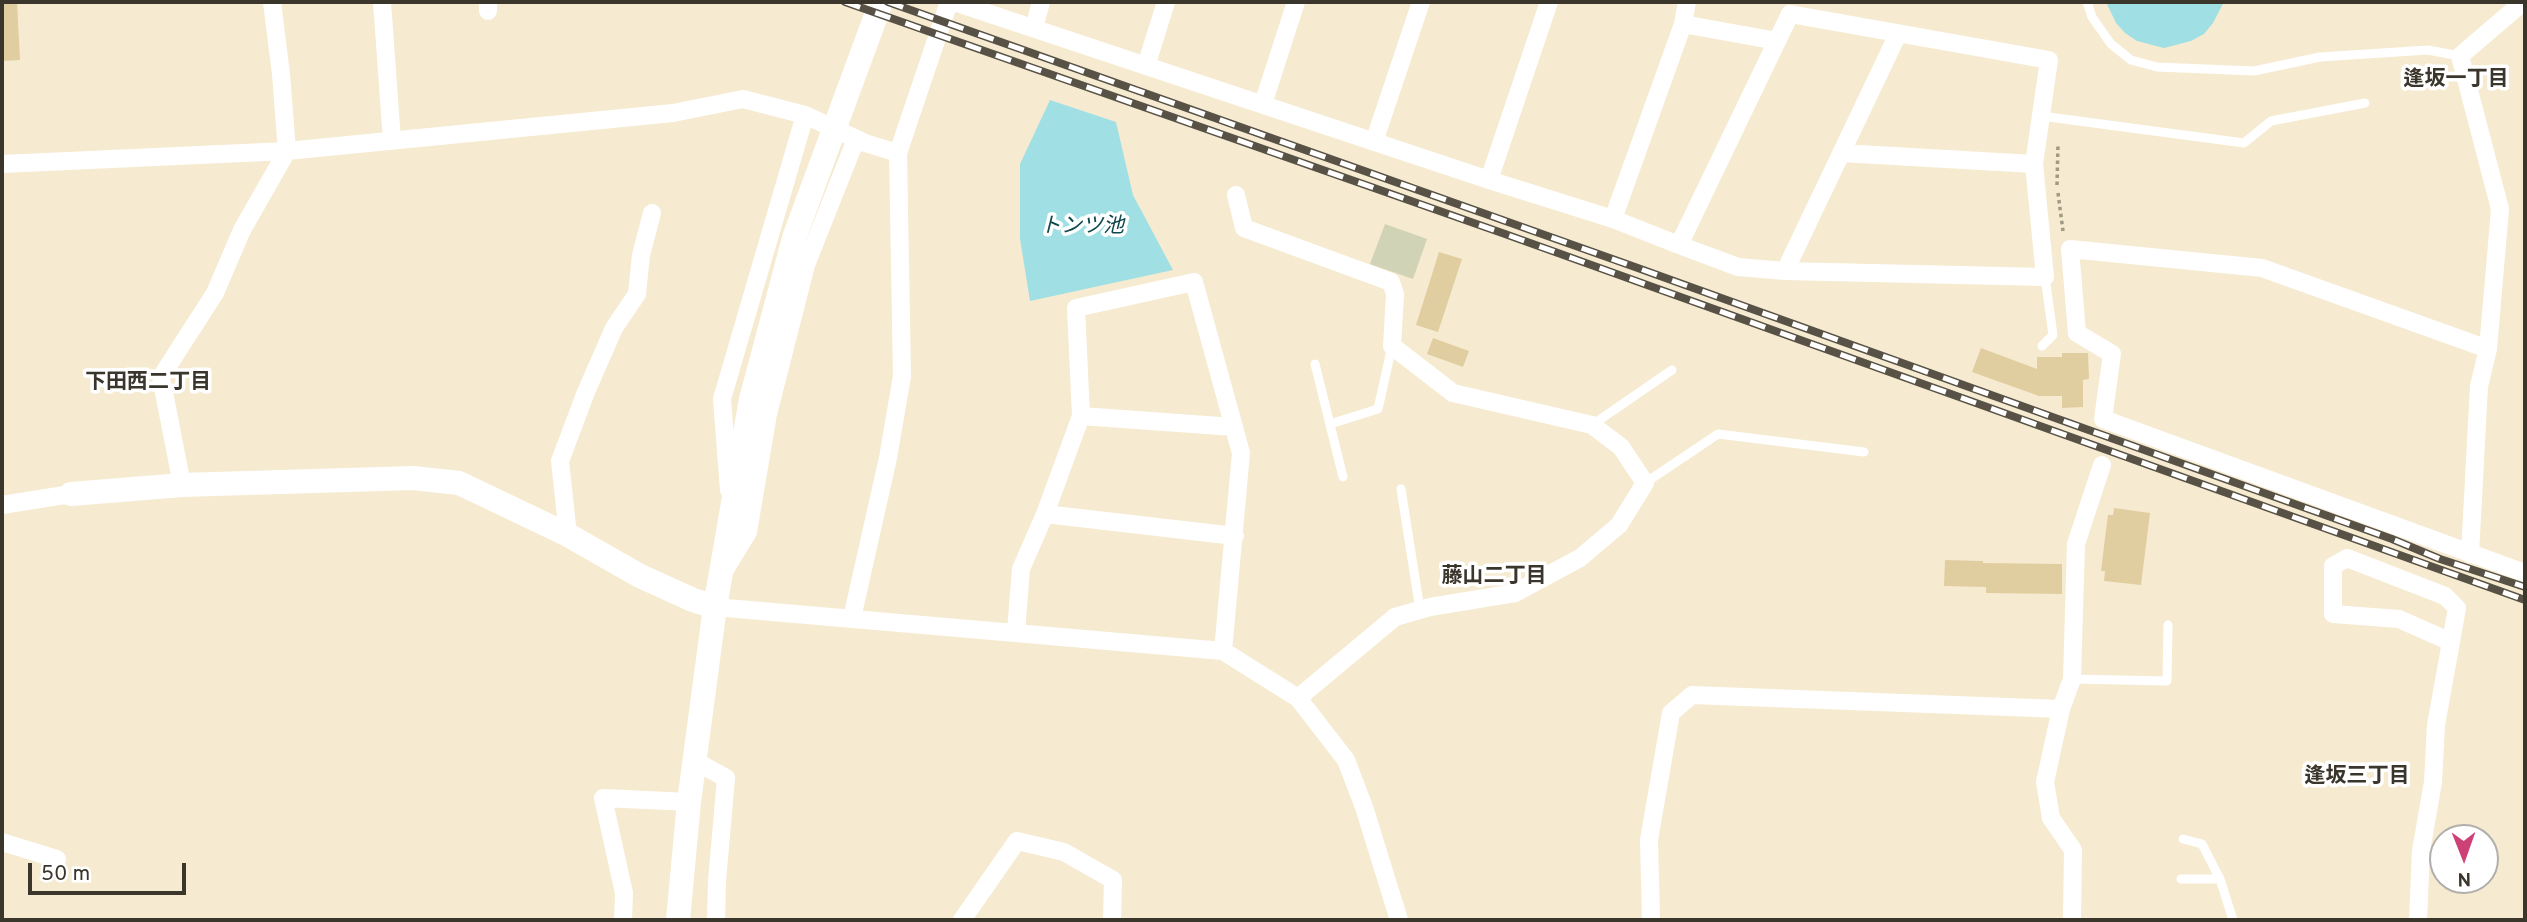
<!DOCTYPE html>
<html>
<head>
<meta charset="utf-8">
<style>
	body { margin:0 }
	#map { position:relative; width:2527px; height:922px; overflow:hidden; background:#f6ebd0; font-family:Overpass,sans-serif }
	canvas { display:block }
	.frame { position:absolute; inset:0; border:4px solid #3b362c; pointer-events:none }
	.north { position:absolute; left:2429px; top:824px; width:70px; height:70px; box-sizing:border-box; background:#fff; border:2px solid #b1afab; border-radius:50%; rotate:179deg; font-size:19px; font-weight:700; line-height:28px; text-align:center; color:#3b362c }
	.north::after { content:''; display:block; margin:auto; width:24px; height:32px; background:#cd4276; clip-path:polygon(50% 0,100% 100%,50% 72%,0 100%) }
	.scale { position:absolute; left:28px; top:863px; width:158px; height:32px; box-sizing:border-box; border:4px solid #3b362c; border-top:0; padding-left:9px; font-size:21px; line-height:24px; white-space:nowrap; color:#3b362c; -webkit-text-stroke:5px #fff; paint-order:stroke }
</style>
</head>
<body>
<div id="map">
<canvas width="2527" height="922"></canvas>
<div class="frame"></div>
<div class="north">N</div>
<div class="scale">50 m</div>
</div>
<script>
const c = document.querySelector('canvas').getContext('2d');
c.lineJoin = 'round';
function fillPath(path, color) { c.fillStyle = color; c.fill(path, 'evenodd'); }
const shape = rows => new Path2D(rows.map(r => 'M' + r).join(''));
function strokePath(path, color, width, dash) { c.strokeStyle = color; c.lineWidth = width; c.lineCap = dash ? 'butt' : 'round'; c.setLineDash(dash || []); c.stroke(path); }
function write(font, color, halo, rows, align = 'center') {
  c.font = font + ' Overpass,"Noto Sans JP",sans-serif'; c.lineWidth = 7; c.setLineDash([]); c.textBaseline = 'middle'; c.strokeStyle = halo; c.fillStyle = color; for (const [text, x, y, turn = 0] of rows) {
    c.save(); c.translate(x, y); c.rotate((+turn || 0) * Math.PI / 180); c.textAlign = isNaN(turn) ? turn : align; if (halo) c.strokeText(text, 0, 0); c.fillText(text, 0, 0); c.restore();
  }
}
const green = shape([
	[1385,224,1427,239,1413,279,1370,264]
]);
const water = shape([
	[2106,2,2224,2,2213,23,2204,34,2191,41,2164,48,2137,41,2125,33,2116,23],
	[1050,100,1116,122,1133,195,1173,270,1030,301,1020,239,1020,164]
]);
const building = shape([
	[2,2,17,2,20,60,2,61],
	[1439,252,1462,259,1438,332,1416,325],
	[1433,338,1469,351,1463,367,1427,354],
	[1981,348,2037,369,2037,357,2062,357,2062,353,2088,353,2089,379,2083,380,2083,407,2062,408,2062,396,2039,396,1972,372],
	[2114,508,2150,513,2141,585,2104,581,2105,571,2101,571,2105,538,2108,515,2113,515],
	[1945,560,1983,561,1983,563,2062,564,2062,594,1986,593,1986,587,1944,586]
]);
const path = shape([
	[2057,185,2058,144],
	[2058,193,2063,231]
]);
const lane = shape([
	[2087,2,2092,17,2111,44,2131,60,2157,67,2254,71,2320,57,2428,50,2460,56],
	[2041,116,2244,143,2271,121,2365,103],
	[2042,346,2053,335,2045,277],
	[1315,364,1343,477],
	[1330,424,1378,409,1392,346],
	[1592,425,1672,370],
	[1645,483,1718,434,1864,452],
	[1401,489,1420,610],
	[2072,679,2167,681,2168,625],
	[2183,839,2202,844,2220,879,2233,920],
	[2181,879,2220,879]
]);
const street = shape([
	[382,2,392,141],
	[488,2,488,11],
	[954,2,1489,180,1613,219,1679,245,1738,267,1785,271,2045,277,2034,164,2049,60,1790,14,1679,245],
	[2523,2,2460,56,2500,209,2488,349,2262,268,2070,249,2077,333,2112,354,2103,419,2525,573],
	[1683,24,1777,41],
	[1034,28,1041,2],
	[1146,66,1166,2],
	[1263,104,1296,2],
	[1374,142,1421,2],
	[898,153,949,2],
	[1841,153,2034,164],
	[2,164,287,151,673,113,743,99,805,115,865,143,898,153,902,376,888,458,852,618],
	[1489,180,1549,2],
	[1236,195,1244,228,1391,282,1395,294,1392,346,1453,393,1592,425,1621,447,1645,483,1619,525,1580,558,1515,593,1430,607,1395,617,1298,698],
	[1613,219,1683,24,1687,2],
	[1785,271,1898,34],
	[1081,416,1234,427],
	[182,485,161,377,215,293,242,230,287,151,281,74,272,2],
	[729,490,722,399,805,115],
	[2,505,71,494],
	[1045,514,1235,536],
	[568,535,560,461,586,392,614,328,637,294,641,255,652,213],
	[2470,554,2479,386,2488,349],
	[726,568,748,532,768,414,806,265,856,139],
	[715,607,1223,651,1298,698,1346,760,1364,807,1399,920],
	[1016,632,1021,569,1045,514,1081,416,1076,308,1194,282,1241,453,1223,651],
	[695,761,726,778,717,881,716,920],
	[2,842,57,859],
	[623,920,624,893,603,798,689,802],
	[962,920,1017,841,1064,852,1113,880,1112,920],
	[1651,920,1649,840,1671,713,1692,695,2061,709],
	[2072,920,2073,850,2051,818,2045,782,2061,709,2072,679,2076,544,2102,465],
	[2418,920,2421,851,2433,782,2436,725,2451,642,2457,608,2445,596,2347,558,2333,566,2333,614,2399,619,2451,642]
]);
const secondary = shape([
	[71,494,182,485,413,478,459,483,568,535,640,576,693,600,715,607],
	[678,920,689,802,715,607,751,399,794,238,881,2]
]);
const rail = shape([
	[845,2,1505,234,2525,600],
	[888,2,1635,267,2392,539,2440,559,2525,587]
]);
const neighbourhoodNames = [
	["逢坂一丁目",2456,81],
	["下田西二丁目",148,384],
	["藤山二丁目",1494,578],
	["逢坂三丁目",2357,778]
];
const waterNames = [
	["トンツ池",1082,228]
];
fillPath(green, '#d0d3b6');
fillPath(water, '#a0e0e4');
fillPath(building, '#e1cea0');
strokePath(path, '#a29986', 3.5, [3.5, 3.5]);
strokePath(lane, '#fff', 9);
strokePath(street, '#fff', 18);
strokePath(secondary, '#fff', 24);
strokePath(rail, '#585246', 8);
strokePath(rail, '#fff', 5, [16]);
write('bold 21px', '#3b362c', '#fff', neighbourhoodNames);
write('italic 21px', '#0e484c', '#fff', waterNames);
</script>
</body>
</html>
